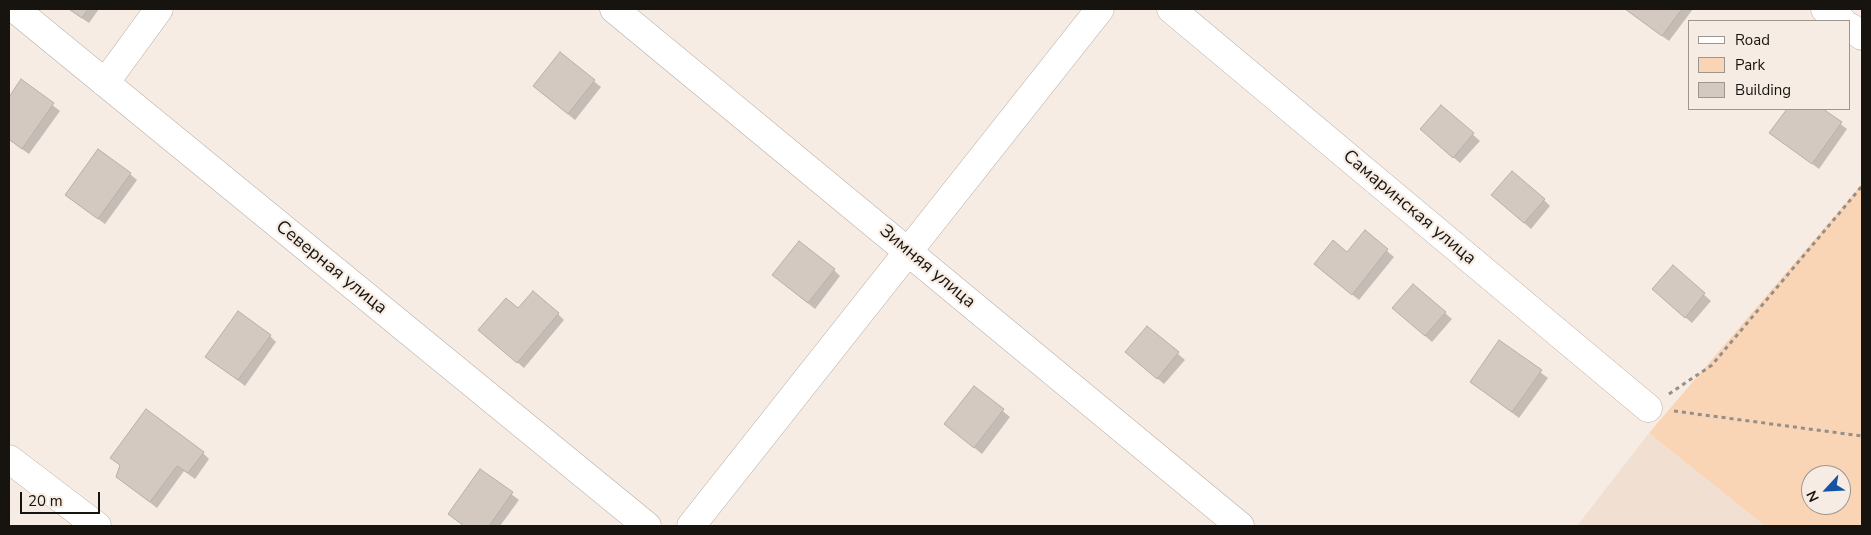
<!DOCTYPE html>
<html>
<head>
<meta charset="utf-8">
<style>
	body { margin:0 }
	#map { position:relative; width:1871px; height:535px; overflow:hidden; background:#f7ece3; font-family:"Nunito Sans",sans-serif }
	canvas { display:block }
	.frame { position:absolute; inset:0; border:10px solid #171410; pointer-events:none }
	.legend { position:absolute; left:1688px; top:20px; width:162px; height:90px; box-sizing:border-box; background:#f7ece3; border:1px solid #9d968f; margin:0; padding:6px 9px; list-style:none; font-size:15px; color:#171410 }
	.legend li { display:flex; align-items:center; gap:10px; height:25px }
	.legend b { width:25px; border:1px solid #9d968f }
	.north { position:absolute; left:1801px; top:465px; width:50px; height:50px; box-sizing:border-box; background:#f7ece3; border:1px solid #9d968f; border-radius:50%; rotate:245deg; font-size:14px; font-weight:700; line-height:20px; text-align:center; color:#171410 }
	.north::after { content:''; display:block; margin:auto; width:18px; height:22px; background:#1554a4; clip-path:polygon(50% 0,100% 100%,50% 72%,0 100%) }
	.scale { position:absolute; left:20px; top:492px; width:80px; height:22px; box-sizing:border-box; border:2px solid #171410; border-top:0; padding-left:6px; font-size:15px; line-height:18px; white-space:nowrap; color:#171410; -webkit-text-stroke:4px #f7ece3; paint-order:stroke }
</style>
</head>
<body>
<div id="map">
<canvas width="1871" height="535"></canvas>
<div class="frame"></div>
<ul class="legend">
<li><b style="height:6px;background:#fff"></b>Road</li>
<li><b style="height:14px;background:#f9d5b6"></b>Park</li>
<li><b style="height:14px;background:#d4c9c1"></b>Building</li>
</ul>
<div class="north">N</div>
<div class="scale">20 m</div>
</div>
<script>
const c = document.querySelector('canvas').getContext('2d');
c.lineJoin = 'round';
function fillPath(path, color) { c.fillStyle = color; c.fill(path, 'evenodd'); }
const shape = rows => new Path2D(rows.map(r => 'M' + r).join(''));
function strokePath(path, color, width, dash) { c.strokeStyle = color; c.lineWidth = width; c.lineCap = dash ? 'butt' : 'round'; c.setLineDash(dash || []); c.stroke(path); }
function write(font, color, halo, rows, align = 'center') {
  c.font = font + ' "Nunito Sans",sans-serif'; c.lineWidth = 4.5; c.setLineDash([]); c.textBaseline = 'middle'; c.strokeStyle = halo; c.fillStyle = color; for (const [text, x, y, turn = 0] of rows) {
    c.save(); c.translate(x, y); c.rotate((+turn || 0) * Math.PI / 180); c.textAlign = isNaN(turn) ? turn : align; if (halo) c.strokeText(text, 0, 0); c.fillText(text, 0, 0); c.restore();
  }
}
const built = shape([
	[1649,433,1765,526,1577,526]
]);
const green = shape([
	[1862,184,1862,526,1765,526,1649,433],
	[1811,475,1841,475,1841,505,1811,505]
]);
const shadow = shape([
	[68,9,99,9,89,23],
	[1625,9,1693,9,1669,41],
	[560,54,601,87,575,120,541,92],
	[21,81,60,111,29,154,9,140,9,99],
	[1442,107,1480,141,1460,163,1428,136],
	[1788,109,1821,109,1847,129,1819,169,1771,133],
	[130,174,137,180,105,224,73,201],
	[1544,200,1550,206,1531,229,1500,202],
	[1365,232,1394,257,1359,300,1322,271,1348,253],
	[1673,267,1711,301,1692,323,1660,296],
	[834,270,840,276,815,309,780,281],
	[518,310,558,314,564,320,524,368,486,336],
	[1445,313,1452,319,1432,342,1400,314],
	[1147,327,1185,360,1164,384,1133,358],
	[270,336,276,342,245,386,207,356],
	[1500,342,1548,378,1519,418,1471,382],
	[974,387,1010,417,982,454,945,424],
	[203,453,209,459,195,479,184,471,157,508,117,477,121,466,111,457],
	[480,470,519,500,500,526,463,526,449,514]
]);
const building = shape([
	[69,9,88,9,82,18,69,9],
	[1625,9,1682,9,1662,36,1625,9],
	[560,52,595,80,568,114,533,86,560,52],
	[21,79,54,103,22,149,9,139,9,97,21,79],
	[1441,105,1474,133,1453,158,1420,129,1441,105],
	[1787,109,1823,109,1842,122,1812,164,1769,133,1787,109],
	[98,149,131,173,98,219,65,195,98,149],
	[1512,171,1545,199,1524,223,1491,195,1512,171],
	[1365,230,1388,249,1352,295,1314,264,1333,240,1347,252,1365,230],
	[799,241,835,269,808,303,772,275,799,241],
	[1673,265,1705,293,1685,318,1652,289,1673,265],
	[1413,284,1446,312,1425,336,1392,308,1413,284],
	[533,291,559,313,517,363,478,330,506,298,518,308,533,291],
	[238,311,271,335,238,380,205,357,238,311],
	[1147,326,1179,352,1157,379,1125,352,1147,326],
	[1499,340,1542,370,1512,412,1470,382,1499,340],
	[974,386,1004,409,974,448,944,424,974,386],
	[146,409,204,452,188,473,177,466,150,502,116,477,120,465,110,458,146,409],
	[480,469,513,492,489,526,464,526,448,514,480,469]
]);
const path = shape([
	[1669,394,1712,365,1862,186],
	[1674,411,1862,436]
]);
const street = shape([
	[15,9,647,526],
	[614,9,1240,526],
	[1171,9,1648,408],
	[1825,9,1842,21],
	[1850,27,1862,36],
	[105,83,159,9],
	[9,459,97,526],
	[691,526,1100,9]
]);
const streetNames = [
	["Самаринская улица",1409,208,40],
	["Зимняя улица",927,267,40],
	["Северная улица",331,268,39]
];
fillPath(built, '#f1e0d1');
fillPath(green, '#f9d5b6');
fillPath(shadow, '#0003');
fillPath(building, '#d4c9c1');
strokePath(building, '#b9afa6', 1);
strokePath(street, '#b6aba3', 29);
strokePath(path, '#968f88', 3, [4, 4]);
strokePath(street, '#fff', 28);
write('18px', '#171410', '#f7ece3', streetNames);
</script>
</body>
</html>
